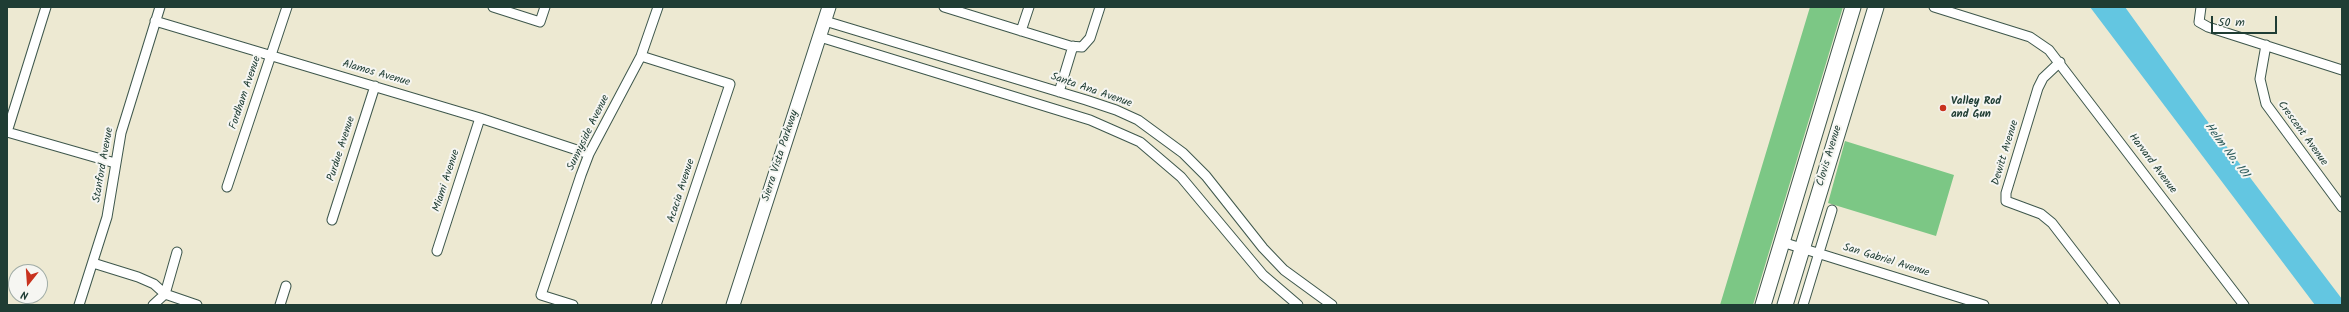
<!DOCTYPE html>
<html>
<head>
<meta charset="utf-8">
<style>
	body { margin:0 }
	#map { position:relative; width:2349px; height:312px; overflow:hidden; background:#ede9d2; font-family:Kalam,sans-serif }
	canvas { display:block }
	.frame { position:absolute; inset:0; border:8px solid #1f3d34; pointer-events:none }
	.north { position:absolute; left:8px; top:264px; width:40px; height:40px; box-sizing:border-box; background:#f6f6f2; border:1px solid #a0aca6; border-radius:50%; rotate:197deg; font-size:11px; font-weight:700; line-height:16px; text-align:center; color:#1f3d34 }
	.north::after { content:''; display:block; margin:auto; width:14px; height:18px; background:#c8321e; clip-path:polygon(50% 0,100% 100%,50% 72%,0 100%) }
	.scale { position:absolute; left:2211px; top:16px; width:66px; height:18px; box-sizing:border-box; border:2px solid #1f3d34; border-top:0; padding-left:5px; font-size:12px; line-height:14px; white-space:nowrap; color:#1f3d34; -webkit-text-stroke:3px #f6f6f2; paint-order:stroke }
</style>
</head>
<body>
<div id="map">
<canvas width="2349" height="312"></canvas>
<div class="frame"></div>
<div class="north">N</div>
<div class="scale">50 m</div>
</div>
<script>
const c = document.querySelector('canvas').getContext('2d');
c.lineJoin = 'round';
function fillPath(path, color) { c.fillStyle = color; c.fill(path, 'evenodd'); }
const shape = rows => new Path2D(rows.map(r => 'M' + r).join(''));
function strokePath(path, color, width, dash) { c.strokeStyle = color; c.lineWidth = width; c.lineCap = dash ? 'butt' : 'round'; c.setLineDash(dash || []); c.stroke(path); }
function write(font, color, halo, rows, align = 'center') {
  c.font = font + ' Kalam,sans-serif'; c.lineWidth = 4; c.setLineDash([]); c.textBaseline = 'middle'; c.strokeStyle = halo; c.fillStyle = color; for (const [text, x, y, turn = 0] of rows) {
    c.save(); c.translate(x, y); c.rotate((+turn || 0) * Math.PI / 180); c.textAlign = isNaN(turn) ? turn : align; if (halo) c.strokeText(text, 0, 0); c.fillText(text, 0, 0); c.restore();
  }
}
const green = shape([
	[1810,7,1843,7,1753,305,1720,305],
	[1845,141,1954,175,1936,236,1828,203]
]);
const water = shape([
	[2090,7,2125,7,2205,118,2342,299,2342,305,2315,305]
]);
const street = shape([
	[46,7,7,132,115,163],
	[493,7,540,22,545,7],
	[944,7,1070,46,1082,47,1090,38,1100,7],
	[1934,7,2030,37,2049,50,2244,305],
	[2201,7,2199,22,2208,27,2342,70],
	[155,21,480,118,589,154],
	[825,21,1086,100,1116,110,1138,120,1183,153,1206,176,1263,248,1284,270,1332,305],
	[1021,31,1029,7],
	[820,37,1090,120,1140,142,1181,177,1263,275,1298,305],
	[2266,45,2260,79,2266,104,2342,207],
	[641,56,730,84,656,305],
	[2060,62,2043,78,2038,88,2006,193,2006,201,2041,214,2052,223,2115,305],
	[1059,92,1073,46],
	[227,187,287,7],
	[332,220,375,86],
	[1782,242,1984,305],
	[437,251,480,118],
	[93,263,138,277,154,284,165,294,177,252],
	[79,305,107,217,121,133,160,7],
	[153,305,165,294,197,305],
	[280,305,286,286],
	[573,305,541,295,581,175,589,154,641,56,658,7],
	[1803,305,1832,210]
]);
const secondary = shape([
	[733,305,829,7]
]);
const primary = shape([
	[1763,305,1853,7],
	[1785,305,1876,7]
]);
const markers = [
	[1943,108,4,"#c8321e"]
];
const streetNames = [
	["Alamos Avenue",376,74,16],
	["Santa Ana Avenue",1091,91,19],
	["Fordham Avenue",246,93,-71],
	["Sunnyside Avenue",589,133,-64],
	["Crescent Avenue",2302,134,54],
	["Purdue Avenue",342,149,-72],
	["Dewitt Avenue",2006,153,-73],
	["Sierra Vista Parkway",781,156,-72],
	["Clovis Avenue",1830,156,-73],
	["Harvard Avenue",2152,164,53],
	["Stanford Avenue",104,165,-80],
	["Miami Avenue",447,181,-72],
	["Acacia Avenue",682,191,-72],
	["San Gabriel Avenue",1886,261,17]
];
const poiNames = [
	["Valley Rod",1951,102],
	["and Gun",1951,115]
];
const waterNames = [
	["Helm No. 101",2226,151,53]
];
fillPath(green, '#7cc785');
fillPath(water, '#63c6e1');
strokePath(street, '#3e574c', 11);
strokePath(secondary, '#3e574c', 15);
strokePath(primary, '#3e574c', 17);
strokePath(street, '#fff', 9);
strokePath(secondary, '#fff', 13);
strokePath(primary, '#fff', 15);
for (const [x, y, r, color] of markers) { const dot = new Path2D(); dot.arc(x, y, r, 0, 2 * Math.PI); c.fillStyle = color; c.fill(dot); strokePath(dot, '#f6f6f2', 1.5); }
write('11px', '#1f3d34', '#f6f6f2', streetNames);
write('bold 11px', '#1f3d34', '#f6f6f2', poiNames, 'left');
write('italic 12px', '#305f5f', '#f6f6f2', waterNames);
</script>
</body>
</html>
